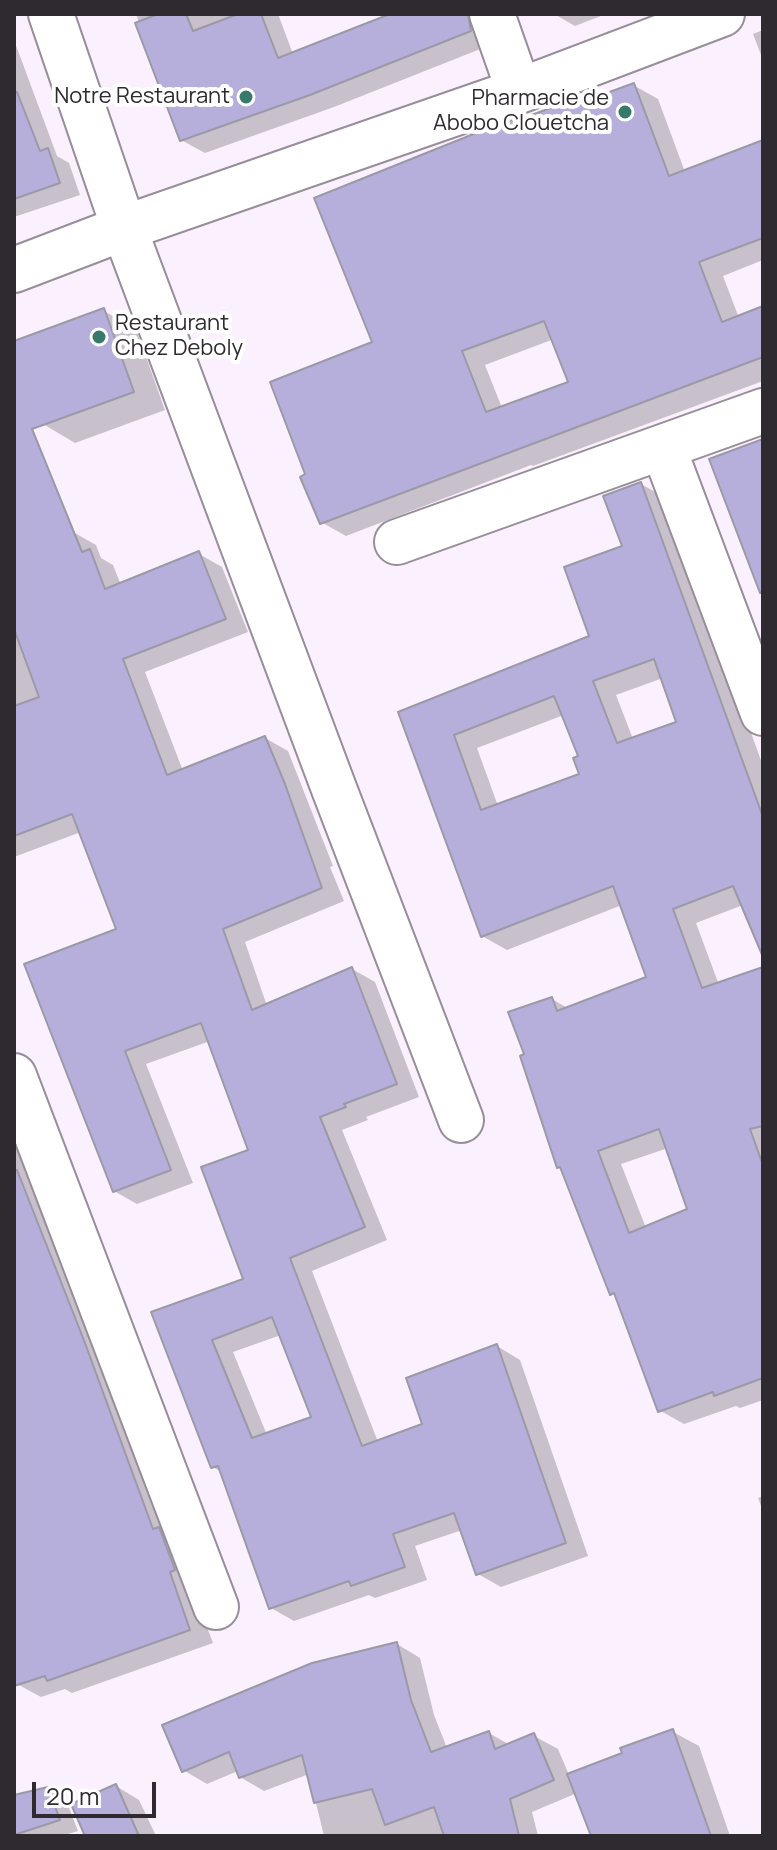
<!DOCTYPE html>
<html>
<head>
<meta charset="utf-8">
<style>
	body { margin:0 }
	#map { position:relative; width:777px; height:1850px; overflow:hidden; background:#fbf0fd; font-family:Manrope,sans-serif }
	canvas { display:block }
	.frame { position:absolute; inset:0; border:16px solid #2e2a2f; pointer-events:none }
	.scale { position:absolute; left:32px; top:1782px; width:124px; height:36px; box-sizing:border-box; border:4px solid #2e2a2f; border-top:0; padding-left:10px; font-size:24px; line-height:28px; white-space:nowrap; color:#2e2a2f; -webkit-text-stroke:6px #fff; paint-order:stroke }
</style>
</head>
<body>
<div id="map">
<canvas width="777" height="1850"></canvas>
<div class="frame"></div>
<div class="scale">20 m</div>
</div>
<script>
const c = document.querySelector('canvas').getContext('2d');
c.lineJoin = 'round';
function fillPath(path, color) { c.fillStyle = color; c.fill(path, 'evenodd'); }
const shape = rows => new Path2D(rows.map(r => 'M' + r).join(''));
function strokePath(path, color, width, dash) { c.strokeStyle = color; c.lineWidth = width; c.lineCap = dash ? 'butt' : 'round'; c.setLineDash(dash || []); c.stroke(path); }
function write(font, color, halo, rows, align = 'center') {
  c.font = font + ' Manrope,sans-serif'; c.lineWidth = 8; c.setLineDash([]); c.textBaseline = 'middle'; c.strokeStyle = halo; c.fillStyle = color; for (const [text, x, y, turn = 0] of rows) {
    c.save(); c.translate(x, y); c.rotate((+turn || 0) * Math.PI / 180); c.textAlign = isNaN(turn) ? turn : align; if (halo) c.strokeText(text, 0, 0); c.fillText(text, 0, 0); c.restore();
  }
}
const shadow = shape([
	[136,14,278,14,293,54,396,14,481,14,493,44,334,107,205,153,181,140],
	[554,14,606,14,575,26],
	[763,30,763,60,753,34],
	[14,40,57,156,69,163,80,195,14,217],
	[633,85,658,99,685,172,763,142,763,260,723,276,739,318,763,308,763,381,533,466,531,465,346,536,321,522,308,476,375,344,519,122,583,98,589,102],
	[554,339,570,383,502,408,485,365],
	[104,311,136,329,165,410,75,443,43,424,14,343],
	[14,478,73,532,96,545,101,558,113,565,121,585,199,554,222,567,248,632,145,672,183,771,265,738,288,751,333,866,330,867,344,901,245,942,267,1006,352,969,375,982,419,1097,366,1117,368,1120,342,1130,387,1240,312,1271,378,1442,425,1426,497,1346,520,1360,588,1556,501,1587,478,1574,462,1530,415,1546,427,1580,375,1598,369,1595,294,1621,271,1608,223,1473,213,1467,153,1313,245,1280,251,1151,210,1041,146,1064,193,1183,137,1204,114,1191,118,930,81,832,14,857],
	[281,1335,313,1419,267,1435,233,1352],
	[641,484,666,498,763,766,763,956,743,905,696,923,719,985,763,969,763,1400,740,1408,736,1406,684,1424,659,1410,618,1297,612,1293,562,1169,559,1167,526,1056,552,999,569,1009,649,978,622,905,507,950,482,936,401,713,592,637,624,547],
	[663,678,679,723,633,739,616,695],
	[564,715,581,757,582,776,498,806,477,748],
	[668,1148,690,1210,646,1228,621,1164],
	[14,1122,213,1643,72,1693,65,1689,41,1697,17,1684,14,1674],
	[763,1496,763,1511,758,1498],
	[397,1644,420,1658,434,1715,447,1748,489,1733,510,1745,534,1736,558,1749,569,1775,673,1732,699,1746,730,1836,594,1836,577,1793,532,1812,538,1836,324,1836,309,1774,264,1791,240,1777,238,1771,207,1784,183,1770],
	[116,1786,139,1800,156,1836,87,1836],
	[47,1789,66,1800,78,1831,61,1836,14,1836,14,1798]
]);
const building = shape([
	[158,14,186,14,193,31,238,14,261,14,278,58,390,14,468,14,471,31,310,95,180,141,135,23,158,14],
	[634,83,669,176,763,140,763,238,699,262,722,322,763,306,763,357,320,524,300,477,305,474,270,382,372,342,314,198,496,125,517,118,518,120,583,96,585,101,634,83],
	[544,321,568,382,486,412,462,351,544,321],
	[14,92,17,92,40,151,48,148,60,183,14,199,14,92],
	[104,308,134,392,32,429,82,552,90,549,105,589,199,551,226,619,123,659,167,775,265,736,285,784,322,888,223,929,252,1010,352,967,397,1084,344,1104,346,1107,320,1117,365,1227,290,1258,362,1446,422,1424,406,1378,497,1344,566,1543,476,1575,454,1513,393,1534,405,1567,351,1586,349,1581,269,1609,218,1466,211,1468,151,1312,243,1279,201,1167,248,1150,201,1023,125,1051,171,1170,113,1192,24,964,116,929,72,814,14,836,14,706,39,697,14,629,14,341,104,308],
	[272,1317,311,1417,252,1438,212,1340,272,1317],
	[763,439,763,592,760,593,709,459,763,439],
	[641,482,763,817,763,957,733,886,673,909,702,988,763,967,763,1126,750,1129,763,1165,763,1378,714,1396,713,1392,658,1412,614,1293,610,1295,560,1167,557,1168,520,1056,524,1054,508,1012,552,997,557,1011,646,977,613,886,481,937,398,712,589,636,564,567,622,546,603,496,641,482],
	[654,659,676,722,617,743,593,681,654,659],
	[554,696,578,756,573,758,579,774,481,810,454,735,554,696],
	[659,1129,687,1209,629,1233,598,1151,659,1129],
	[14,1170,17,1170,85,1343,153,1529,159,1527,175,1570,170,1572,190,1630,47,1681,45,1676,14,1686,14,1170],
	[397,1642,411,1700,431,1752,489,1731,495,1749,534,1733,554,1780,510,1799,519,1836,444,1836,434,1807,385,1825,372,1789,314,1803,302,1755,239,1778,229,1752,182,1772,162,1725,312,1663,397,1642],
	[673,1729,711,1836,591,1836,567,1774,622,1753,620,1748,673,1729],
	[116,1784,139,1836,85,1836,71,1804,116,1784],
	[48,1787,60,1820,14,1835,14,1795,48,1787]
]);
const minor = shape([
	[51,14,124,228,333,786,461,1120],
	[492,14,519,91],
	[14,270,124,228,519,91,722,14],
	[663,447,763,713],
	[397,542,763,411],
	[14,1076,216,1607]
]);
const markers = [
	[246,97,8,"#37796a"],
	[625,112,8,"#37796a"],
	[99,337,8,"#37796a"]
];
const poiNames = [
	["Notre Restaurant",230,97],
	["Pharmacie de",609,99],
	["Abobo Clouetcha",609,124],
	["Restaurant",115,324,"left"],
	["Chez Deboly",115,349,"left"]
];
fillPath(shadow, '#0003');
fillPath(building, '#b7afdb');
strokePath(building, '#9b99a7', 2);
strokePath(minor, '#988e99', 48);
strokePath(minor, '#fff', 44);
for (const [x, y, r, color] of markers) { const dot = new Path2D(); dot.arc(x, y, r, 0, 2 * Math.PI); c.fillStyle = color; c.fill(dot); strokePath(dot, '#fff', 3); }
write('22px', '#2e2a2f', '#fff', poiNames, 'right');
</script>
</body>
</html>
